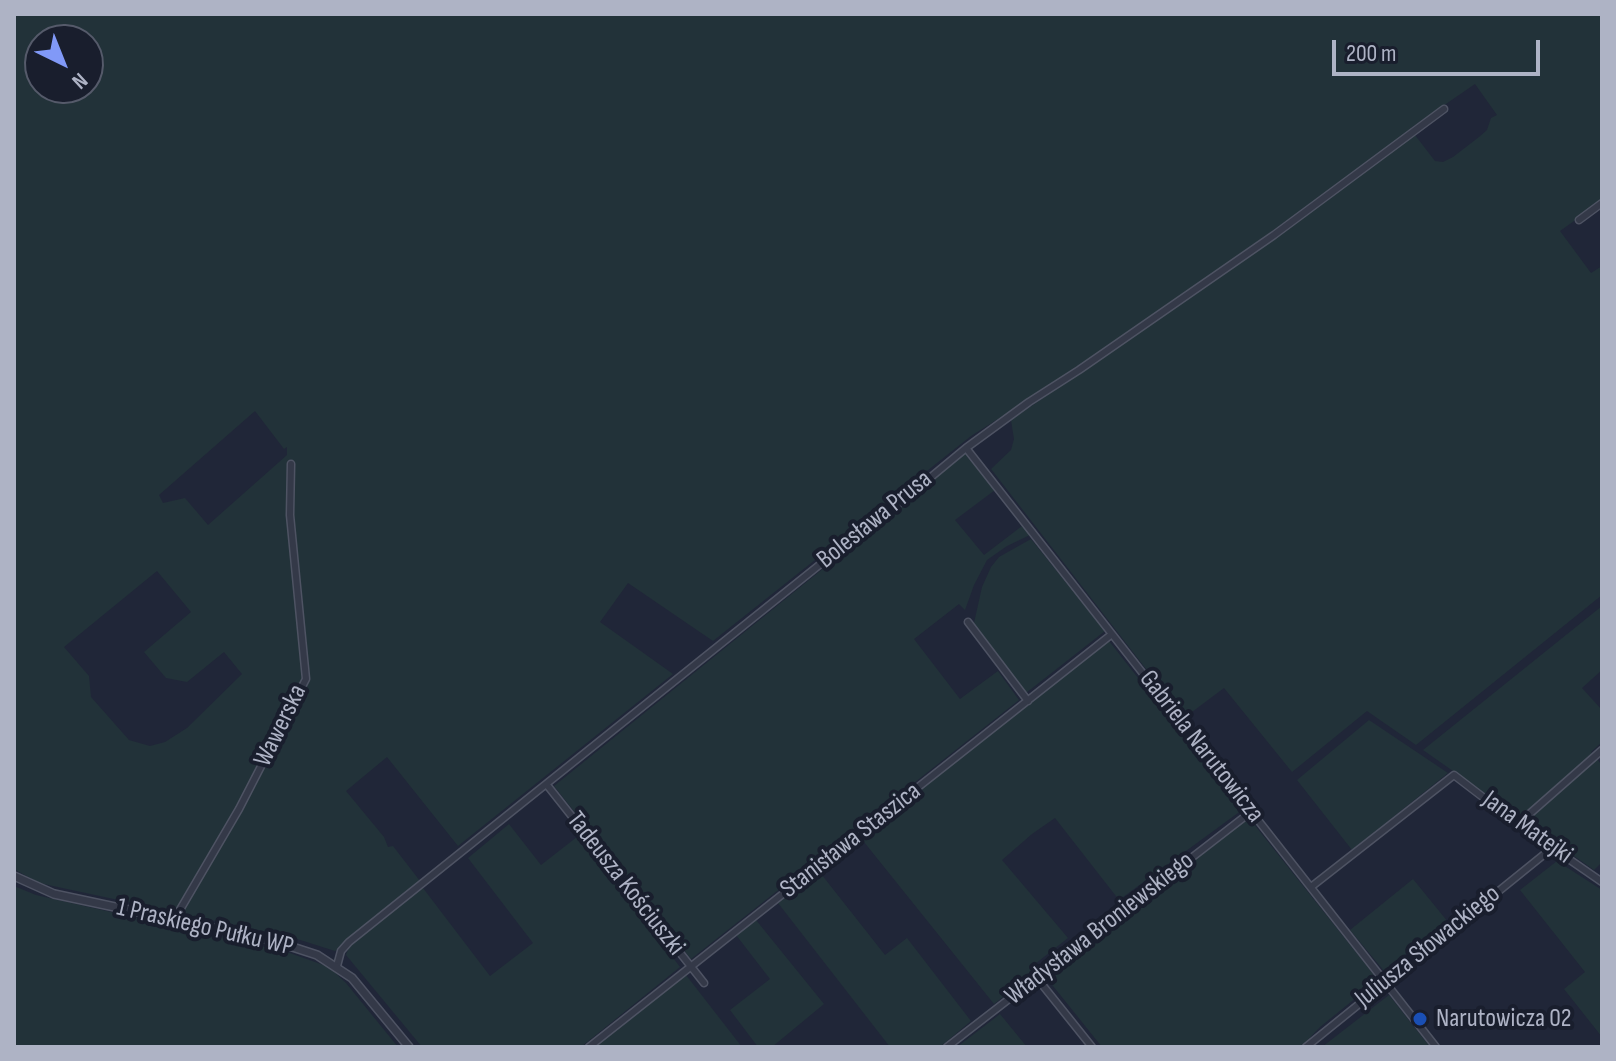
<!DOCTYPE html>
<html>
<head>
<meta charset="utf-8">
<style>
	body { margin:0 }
	#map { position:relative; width:1616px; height:1061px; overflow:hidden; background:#202638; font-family:"Sofia Sans Condensed",sans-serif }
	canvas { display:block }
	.frame { position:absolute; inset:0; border:16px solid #aeb3c5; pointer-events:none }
	.north { position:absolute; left:24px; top:24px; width:80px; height:80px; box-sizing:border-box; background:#191e2d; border:2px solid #555a6a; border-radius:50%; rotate:137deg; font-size:22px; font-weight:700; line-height:32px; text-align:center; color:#aeb3c5 }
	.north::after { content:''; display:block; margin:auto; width:28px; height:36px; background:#8199f7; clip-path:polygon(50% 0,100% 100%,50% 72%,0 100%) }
	.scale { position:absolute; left:1332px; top:40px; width:208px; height:36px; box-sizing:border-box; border:4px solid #aeb3c5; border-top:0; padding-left:10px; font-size:24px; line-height:28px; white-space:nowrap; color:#aeb3c5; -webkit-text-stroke:6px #191e2d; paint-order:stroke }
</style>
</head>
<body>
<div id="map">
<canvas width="1616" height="1061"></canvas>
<div class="frame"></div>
<div class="north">N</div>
<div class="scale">200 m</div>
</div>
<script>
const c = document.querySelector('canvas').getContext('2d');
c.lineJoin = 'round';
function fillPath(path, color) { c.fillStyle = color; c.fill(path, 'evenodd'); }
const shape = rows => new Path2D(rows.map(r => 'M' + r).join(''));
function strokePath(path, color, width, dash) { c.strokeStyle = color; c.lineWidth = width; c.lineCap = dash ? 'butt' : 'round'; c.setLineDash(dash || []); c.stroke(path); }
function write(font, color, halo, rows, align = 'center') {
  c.font = font + ' "Sofia Sans Condensed",sans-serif'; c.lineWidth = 8; c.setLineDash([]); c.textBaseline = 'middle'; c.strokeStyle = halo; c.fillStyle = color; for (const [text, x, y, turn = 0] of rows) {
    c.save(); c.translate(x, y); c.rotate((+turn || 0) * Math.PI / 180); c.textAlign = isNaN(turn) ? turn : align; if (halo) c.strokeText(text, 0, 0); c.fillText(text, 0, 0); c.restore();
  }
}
const green = shape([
	[14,14,1602,14,1602,201,1560,231,1591,273,1602,266,1602,595,1416,745,1367,711,1292,772,1224,688,1184,718,991,469,1011,450,1014,439,1011,420,1265,245,1415,135,1435,161,1443,162,1453,157,1479,137,1487,130,1491,118,1497,115,1475,84,1411,128,1413,132,1074,371,971,436,713,641,628,583,600,622,673,674,458,846,387,757,346,791,384,837,388,847,393,846,420,881,335,951,291,937,39,883,14,869],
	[40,40,88,40,88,88,40,88],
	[255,411,284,449,287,447,287,455,208,525,185,498,163,503,159,495],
	[157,571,191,612,144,652,166,678,187,682,224,652,242,674,187,728,165,742,150,746,129,740,91,697,89,676,64,647],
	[965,454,995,490,955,520,984,555,1022,526,1030,535,1007,546,987,560,974,585,965,610,959,604,914,639,960,699,998,671,1019,700,691,959,554,786],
	[1031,539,1105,631,1026,693,974,623,982,587,991,567,999,557],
	[1602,606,1602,670,1582,688,1602,710,1602,742,1591,752,1602,765,1602,862,1594,870,1423,750],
	[1109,641,1242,810,1119,900,1055,818,1032,834,1002,860,1068,938,1035,964,1029,977,994,1004,860,837],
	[1369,720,1448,773,1352,850,1297,780],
	[1249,818,1378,980,1320,1027,1301,1047,1102,1047,1045,976],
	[509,824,541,865,582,833,616,876,613,879,680,967,581,1047,422,1047,346,955,349,947,423,888,490,976,533,943,468,858],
	[1557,861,1602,890,1602,1037,1564,989,1585,972,1520,890],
	[818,870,885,955,907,938,971,1021,940,1047,890,1047,778,903],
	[1413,879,1448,922,1384,971,1350,930],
	[14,886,36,895,287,952,329,967,346,983,398,1047,14,1047],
	[756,920,824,1004,772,1047,758,1047,730,1010,770,979,736,935],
	[686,975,742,1047,596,1047],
	[1389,995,1430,1047,1322,1047],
	[1000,1014,1027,1047,957,1047]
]);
const minor = shape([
	[1579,220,1602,203],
	[966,448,1436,1047],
	[968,622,1028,701],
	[547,785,704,983],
	[1518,824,1602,750],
	[1311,887,1454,775,1518,824,1602,882],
	[174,920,239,809,306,679,290,515,291,464],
	[337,966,341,951,349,942,843,546,861,535,966,448,1029,402,1079,370,1274,235,1444,109],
	[1036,977,1092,1047],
	[589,1047,1112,634],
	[947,1047,1252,811],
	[1306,1047,1552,848]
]);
const tertiary = shape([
	[14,876,54,894,274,941,317,955,352,978,409,1047]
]);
const markers = [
	[1420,1019,8,"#1a4fb4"]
];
const streetNames = [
	["Bolesława Prusa",875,520,-39],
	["Wawerska",281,726,-64],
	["Gabriela Narutowicza",1201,747,52],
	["Jana Matejki",1527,828,36],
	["Stanisława Staszica",851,841,-38],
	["Tadeusza Kościuszki",625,884,52],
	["1 Praskiego Pułku WP",205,928,13],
	["Władysława Broniewskiego",1100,929,-38],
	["Juliusza Słowackiego",1428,947,-39]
];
const poiNames = [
	["Narutowicza 02",1436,1019]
];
fillPath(green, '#223239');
strokePath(minor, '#4e5363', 9);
strokePath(tertiary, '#4e5363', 10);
strokePath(minor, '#343948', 6);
strokePath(tertiary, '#343948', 7);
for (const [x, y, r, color] of markers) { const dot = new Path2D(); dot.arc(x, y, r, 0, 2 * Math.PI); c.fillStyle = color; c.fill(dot); strokePath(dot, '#191e2d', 3); }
write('26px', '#aeb3c5', '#191e2d', streetNames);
write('26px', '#aeb3c5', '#191e2d', poiNames, 'left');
</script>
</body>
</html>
